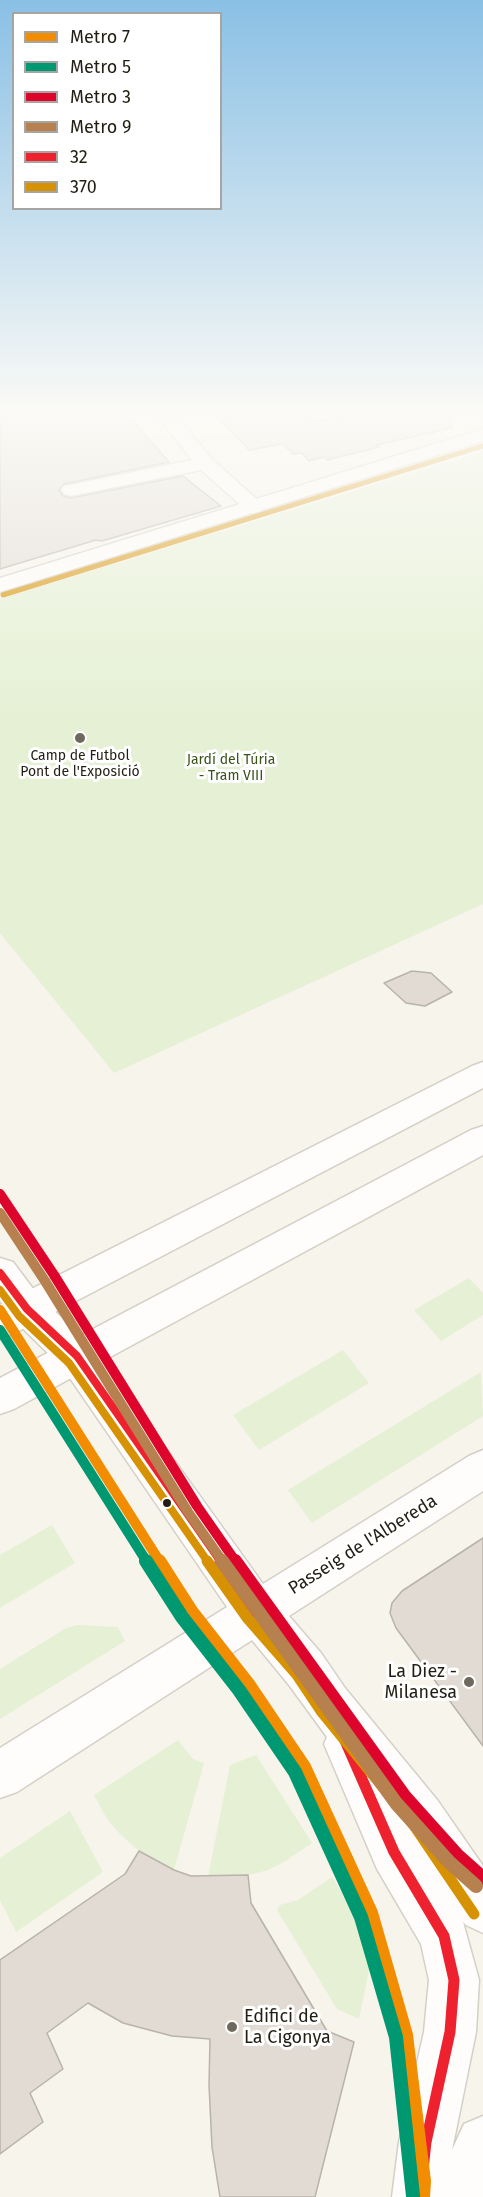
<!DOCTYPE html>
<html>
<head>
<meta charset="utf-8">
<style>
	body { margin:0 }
	#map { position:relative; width:483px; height:2197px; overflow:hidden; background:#f7f4eb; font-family:"Fira Sans",sans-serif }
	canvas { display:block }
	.legend { position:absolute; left:12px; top:12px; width:210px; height:198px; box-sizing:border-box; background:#fff; border:2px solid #a7a5a1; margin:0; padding:8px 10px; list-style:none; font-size:18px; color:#221e13 }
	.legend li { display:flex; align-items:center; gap:12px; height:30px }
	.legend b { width:30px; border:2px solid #a7a5a1 }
</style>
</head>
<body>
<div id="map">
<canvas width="483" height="2197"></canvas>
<ul class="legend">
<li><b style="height:8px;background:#f28c00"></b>Metro 7</li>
<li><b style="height:8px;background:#009870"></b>Metro 5</li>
<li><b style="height:8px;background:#dd052b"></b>Metro 3</li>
<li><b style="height:8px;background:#b7814f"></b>Metro 9</li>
<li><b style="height:8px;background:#ed222e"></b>32</li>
<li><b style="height:8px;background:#d79203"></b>370</li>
</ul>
</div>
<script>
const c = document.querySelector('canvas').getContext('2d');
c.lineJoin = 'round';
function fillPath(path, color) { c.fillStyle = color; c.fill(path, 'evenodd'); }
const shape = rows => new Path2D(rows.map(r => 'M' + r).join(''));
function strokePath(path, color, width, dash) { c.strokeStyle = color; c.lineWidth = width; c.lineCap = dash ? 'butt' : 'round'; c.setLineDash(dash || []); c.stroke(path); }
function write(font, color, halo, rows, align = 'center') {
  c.font = font + ' "Fira Sans",sans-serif'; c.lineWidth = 6; c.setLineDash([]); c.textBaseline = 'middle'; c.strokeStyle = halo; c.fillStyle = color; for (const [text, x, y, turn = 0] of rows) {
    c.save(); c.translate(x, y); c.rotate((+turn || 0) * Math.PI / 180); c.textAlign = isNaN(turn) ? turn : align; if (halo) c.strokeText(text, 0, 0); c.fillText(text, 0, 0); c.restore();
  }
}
const green = shape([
	[483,451,483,904,114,1073,0,933,0,599],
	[469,1278,483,1293,483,1315,441,1341,414,1310],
	[343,1350,369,1383,259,1450,233,1415],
	[481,1372,483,1416,312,1523,288,1490],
	[52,1525,75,1563,0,1608,0,1555],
	[78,1625,118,1627,125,1641,0,1719,0,1669,66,1628],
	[178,1740,193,1759,204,1763,174,1870,139,1851,121,1835,107,1819,94,1795],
	[256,1755,312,1843,284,1862,268,1870,248,1875,208,1877,230,1765],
	[70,1811,103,1872,16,1932,0,1900,0,1858],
	[332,1877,374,1946,359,2019,337,2009,277,1910,280,1905,298,1900]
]);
const building = shape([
	[0,415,128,415,169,462,64,484,59,490,63,496,71,498,183,476,221,506,102,541,96,540,0,569,0,415],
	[216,415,305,415,313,422,347,415,450,415,452,428,376,445,379,447,327,460,324,457,309,461,302,453,293,454,283,444,249,450,216,415],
	[412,971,431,973,452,992,425,1006,406,1003,384,983,412,971],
	[483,1538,483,1746,396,1628,390,1613,392,1603,402,1591,483,1538],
	[139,1851,174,1870,191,1876,248,1875,251,1903,327,2031,354,2042,315,2197,220,2197,212,2147,209,2085,210,2039,172,2036,123,2023,88,2003,47,2033,63,2069,30,2093,43,2122,0,2154,0,1960,125,1874,139,1851]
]);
const minor = shape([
	[156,415,175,415,212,459,261,503,264,507,261,511,254,513,247,511,201,470,71,496,64,494,61,490,64,486,192,460,156,415],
	[0,1258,13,1262,40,1298,91,1344,263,1584,469,1456,483,1450,483,1491,289,1616,321,1653,345,1688,438,1801,483,1866,483,1933,466,1925,463,1922,479,1980,476,2032,452,2150,464,2124,483,2116,483,2197,392,2197,399,2142,424,2032,429,1980,421,1944,377,1869,324,1744,327,1737,289,1685,252,1640,17,1792,0,1798,0,1748,227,1607,63,1368,14,1320,0,1301,0,1258]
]);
const major = shape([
	[483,429,483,441,0,592,0,578,483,429],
	[483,1062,483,1088,13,1334,0,1339,0,1305,472,1066,483,1062],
	[483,1126,483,1155,14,1409,0,1414,0,1378,471,1130,483,1126]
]);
const bus1Far1 = shape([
	[0,1273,27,1309,77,1356,221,1562]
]);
const bus1 = shape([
	[220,1561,257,1613,305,1669,329,1704,394,1852,444,1936,454,1980,450,2032,426,2142,420,2197]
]);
const bus2Far2 = shape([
	[3,595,483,446]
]);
const bus2Far1 = shape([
	[0,1290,19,1316,69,1363,208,1562]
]);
const bus2 = shape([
	[207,1561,248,1619,297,1675,321,1711,413,1824,474,1914]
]);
const metro1Far1 = shape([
	[0,1310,160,1562]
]);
const metro1 = shape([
	[159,1561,191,1611,248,1684,304,1767,371,1913,406,2035,424,2181,423,2197]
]);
const metro2Far1 = shape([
	[0,1330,147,1562]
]);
const metro2 = shape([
	[146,1561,182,1617,239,1690,295,1772,361,1917,396,2037,413,2196]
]);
const metro3Far1 = shape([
	[0,1194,54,1275,197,1506,236,1562]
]);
const metro3 = shape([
	[235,1561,405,1797,457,1855,483,1878]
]);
const metro4Far1 = shape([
	[0,1213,45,1281,188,1512,223,1562]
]);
const metro4 = shape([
	[222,1561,396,1803,449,1862,476,1886]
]);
const markers = [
	[80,738,6,"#6d695f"],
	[167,1503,5,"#221e13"],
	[469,1682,6,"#6d695f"],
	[232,2027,6,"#6d695f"]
];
const farPoinames = [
	["Camp de Futbol",80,756],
	["Pont de l'Exposició",80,772]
];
const farParknames = [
	["Jardí del Túria",231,760],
	["- Tram VIII",231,776]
];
const nearStreetnames = [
	["Passeig de l'Albereda",363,1545,-32]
];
const nearPoinames = [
	["La Diez -",457,1672],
	["Milanesa",457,1693],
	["Edifici de",244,2017,"left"],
	["La Cigonya",244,2038,"left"]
];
fillPath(green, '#e5f0d4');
fillPath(building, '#e1dbd3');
strokePath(building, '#b8b3ab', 1.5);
strokePath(minor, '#d4d0c7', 3);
strokePath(major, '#d4d0c7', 3);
fillPath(minor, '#fefdfc');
fillPath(major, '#fefdfc');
strokePath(bus1Far1, '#ed222e', 8);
strokePath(bus1, '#ed222e', 11);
strokePath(bus2Far2, '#d79203', 5);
strokePath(bus2Far1, '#d79203', 8);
strokePath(bus2, '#d79203', 11);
strokePath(metro1Far1, '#f28c00', 10);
strokePath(metro1, '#f28c00', 14);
strokePath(metro2Far1, '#009870', 10);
strokePath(metro2, '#009870', 14);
strokePath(metro3Far1, '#dd052b', 10);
strokePath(metro3, '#dd052b', 14);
strokePath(metro4Far1, '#b7814f', 10);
strokePath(metro4, '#b7814f', 14);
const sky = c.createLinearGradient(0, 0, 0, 723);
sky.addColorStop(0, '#8ac0e5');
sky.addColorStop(0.57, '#fbfaf6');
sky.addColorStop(1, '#fbfaf600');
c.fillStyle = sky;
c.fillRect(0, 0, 483, 723);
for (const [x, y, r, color] of markers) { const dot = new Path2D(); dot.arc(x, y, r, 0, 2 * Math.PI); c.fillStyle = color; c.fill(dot); strokePath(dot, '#fff', 2); }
write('14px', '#221e13', '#fff', farPoinames);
write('14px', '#385217', '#fff', farParknames);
write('18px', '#221e13', '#fff', nearStreetnames);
write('18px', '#221e13', '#fff', nearPoinames, 'right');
</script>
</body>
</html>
